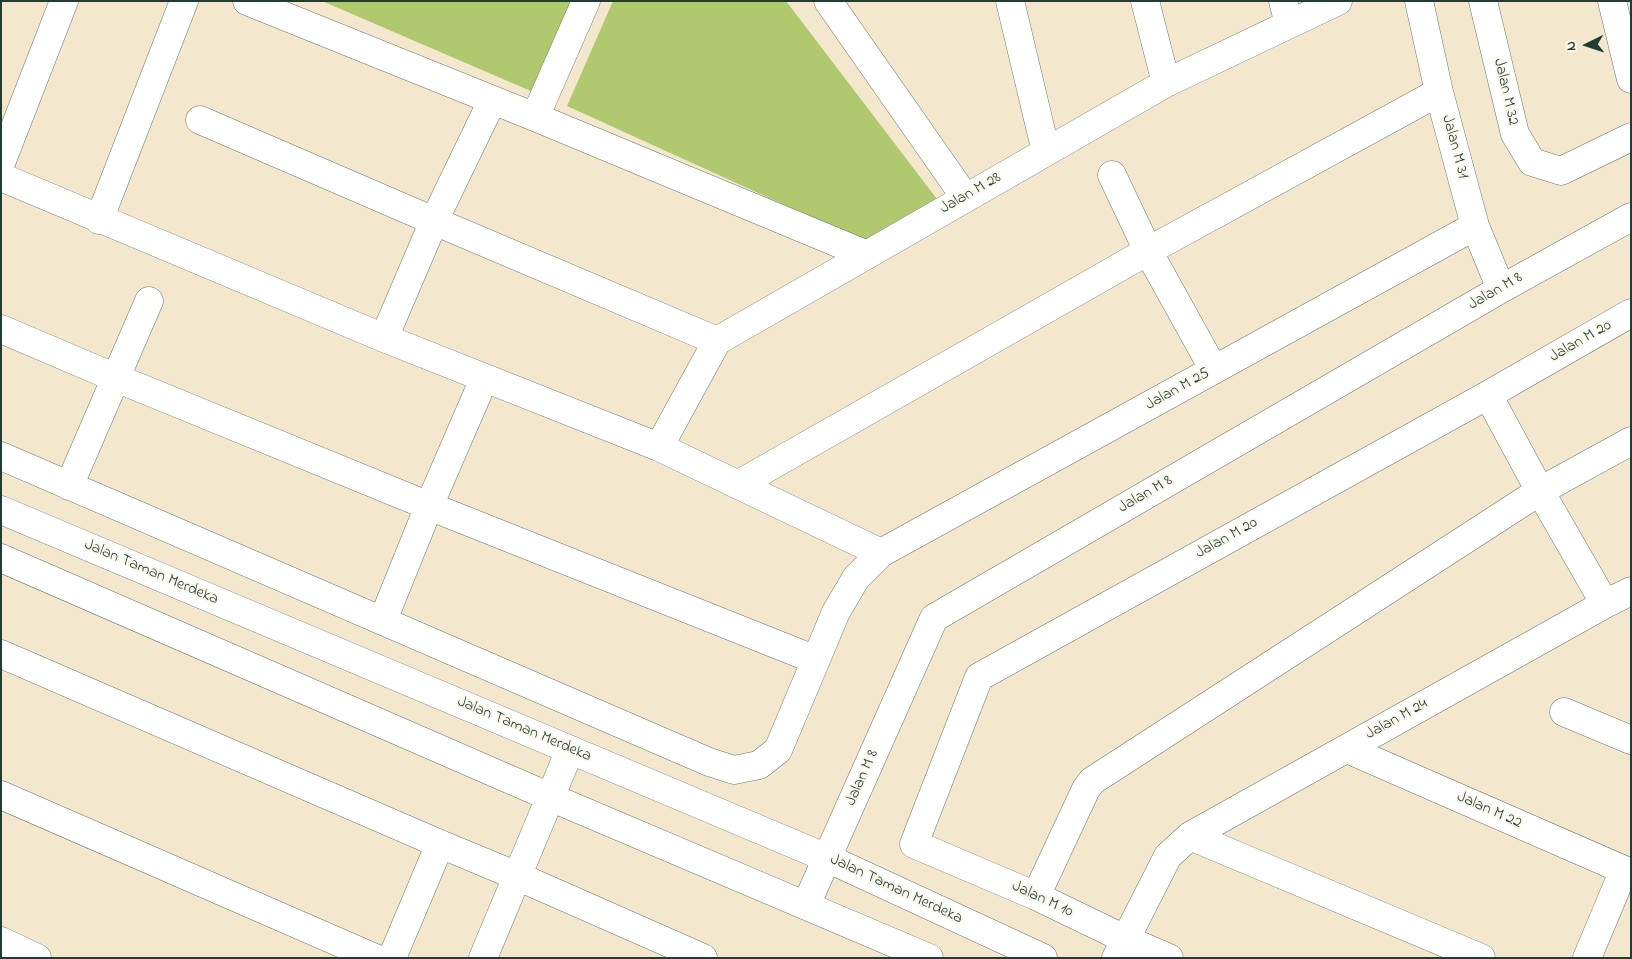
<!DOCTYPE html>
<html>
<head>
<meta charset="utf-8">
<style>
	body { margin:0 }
	#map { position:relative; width:1632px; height:959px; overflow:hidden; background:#f3e7cd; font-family:"Indie Flower",sans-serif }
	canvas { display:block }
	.frame { position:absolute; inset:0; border:2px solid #1f3d34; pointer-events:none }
	.north { position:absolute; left:1562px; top:20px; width:50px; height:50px; -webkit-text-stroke:4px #fbf7ec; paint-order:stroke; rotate:266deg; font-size:14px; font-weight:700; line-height:20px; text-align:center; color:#1f3d34 }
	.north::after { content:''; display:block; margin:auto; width:18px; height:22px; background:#1f3d34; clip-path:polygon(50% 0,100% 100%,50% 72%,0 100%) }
</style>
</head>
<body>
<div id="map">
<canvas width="1632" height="959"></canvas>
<div class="frame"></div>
<div class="north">N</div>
</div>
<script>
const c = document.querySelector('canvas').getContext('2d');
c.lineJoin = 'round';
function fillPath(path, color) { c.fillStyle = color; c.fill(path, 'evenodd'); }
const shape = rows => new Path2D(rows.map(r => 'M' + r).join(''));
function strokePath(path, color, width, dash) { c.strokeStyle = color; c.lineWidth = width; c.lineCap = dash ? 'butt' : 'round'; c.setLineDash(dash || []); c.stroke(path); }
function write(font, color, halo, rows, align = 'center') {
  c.font = font + ' "Indie Flower",sans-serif'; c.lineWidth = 4; c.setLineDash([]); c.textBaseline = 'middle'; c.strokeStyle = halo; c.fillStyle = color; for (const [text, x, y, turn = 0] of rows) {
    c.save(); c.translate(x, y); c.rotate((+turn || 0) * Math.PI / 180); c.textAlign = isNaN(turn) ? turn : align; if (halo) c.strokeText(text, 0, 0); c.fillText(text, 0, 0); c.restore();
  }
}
const green = shape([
	[322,1,580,1,540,95],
	[613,1,786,1,940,203,868,243,567,106]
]);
const minor = shape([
	[247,1,535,117,867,255],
	[828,1,965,197],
	[1010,1,1046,152],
	[1145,1,1166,83],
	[1283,1,1289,24],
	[1419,1,1439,92,1475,226,1501,289],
	[1483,1,1515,134,1532,162,1561,171,1631,137],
	[1612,1,1631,79],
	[535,117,586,1],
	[200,120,434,221,717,341],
	[1,163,64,1],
	[1112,175,1148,251,1214,370],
	[1,177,384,338,659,447,881,553],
	[99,220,184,1],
	[1,329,116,378,429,506,816,660],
	[384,338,434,221,492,101],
	[1488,395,1540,491,1605,604],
	[659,447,717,341,1166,83,1338,1],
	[1,456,709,762,734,770,759,765,778,750,836,612,856,578,881,553,1475,226],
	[739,484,1148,251,1439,92],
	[69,486,149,301],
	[383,620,429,506,484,379],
	[1,654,440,844,517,876,703,958],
	[1564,712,1631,740],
	[1347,749,1631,873],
	[1,795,375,958],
	[1190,836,1481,958],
	[1036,896,1086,789,1092,781,1540,491,1631,441],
	[806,905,934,618,1501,289,1631,217],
	[1,941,37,958],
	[392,958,440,844],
	[483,958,570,750],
	[1116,958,1168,856,1190,836,1605,604,1631,591],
	[1169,958,1125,939,1036,896,914,844,979,677,1488,395,1631,313],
	[1587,958,1624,870]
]);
const major = shape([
	[1,510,827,858,1043,958],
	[1,558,550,797,929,958]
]);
const streetNames = [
	["Jalan M 32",1505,92,77],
	["Jalan M 31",1454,147,75],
	["Jalan M 28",971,194,-30],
	["Jalan M 8",1496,292,-30],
	["Jalan M 20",1581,342,-30],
	["Jalan M 25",1178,390,-29],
	["Jalan M 8",1146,495,-30],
	["Jalan M 20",1227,539,-29],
	["Jalan Taman Merdeka",151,573,23],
	["Jalan M 24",1397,720,-29],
	["Jalan Taman Merdeka",524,730,23],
	["Jalan M 8",863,778,-66],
	["Jalan M 22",1489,811,24],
	["Jalan Taman Merdeka",896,890,25],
	["Jalan M 10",1042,900,25]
];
fillPath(green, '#b0c96e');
strokePath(minor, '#69786a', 29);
strokePath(major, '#69786a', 29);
strokePath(minor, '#fff', 28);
strokePath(major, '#fff', 28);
write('16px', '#1f3d34', '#fbf7ec', streetNames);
</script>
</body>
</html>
